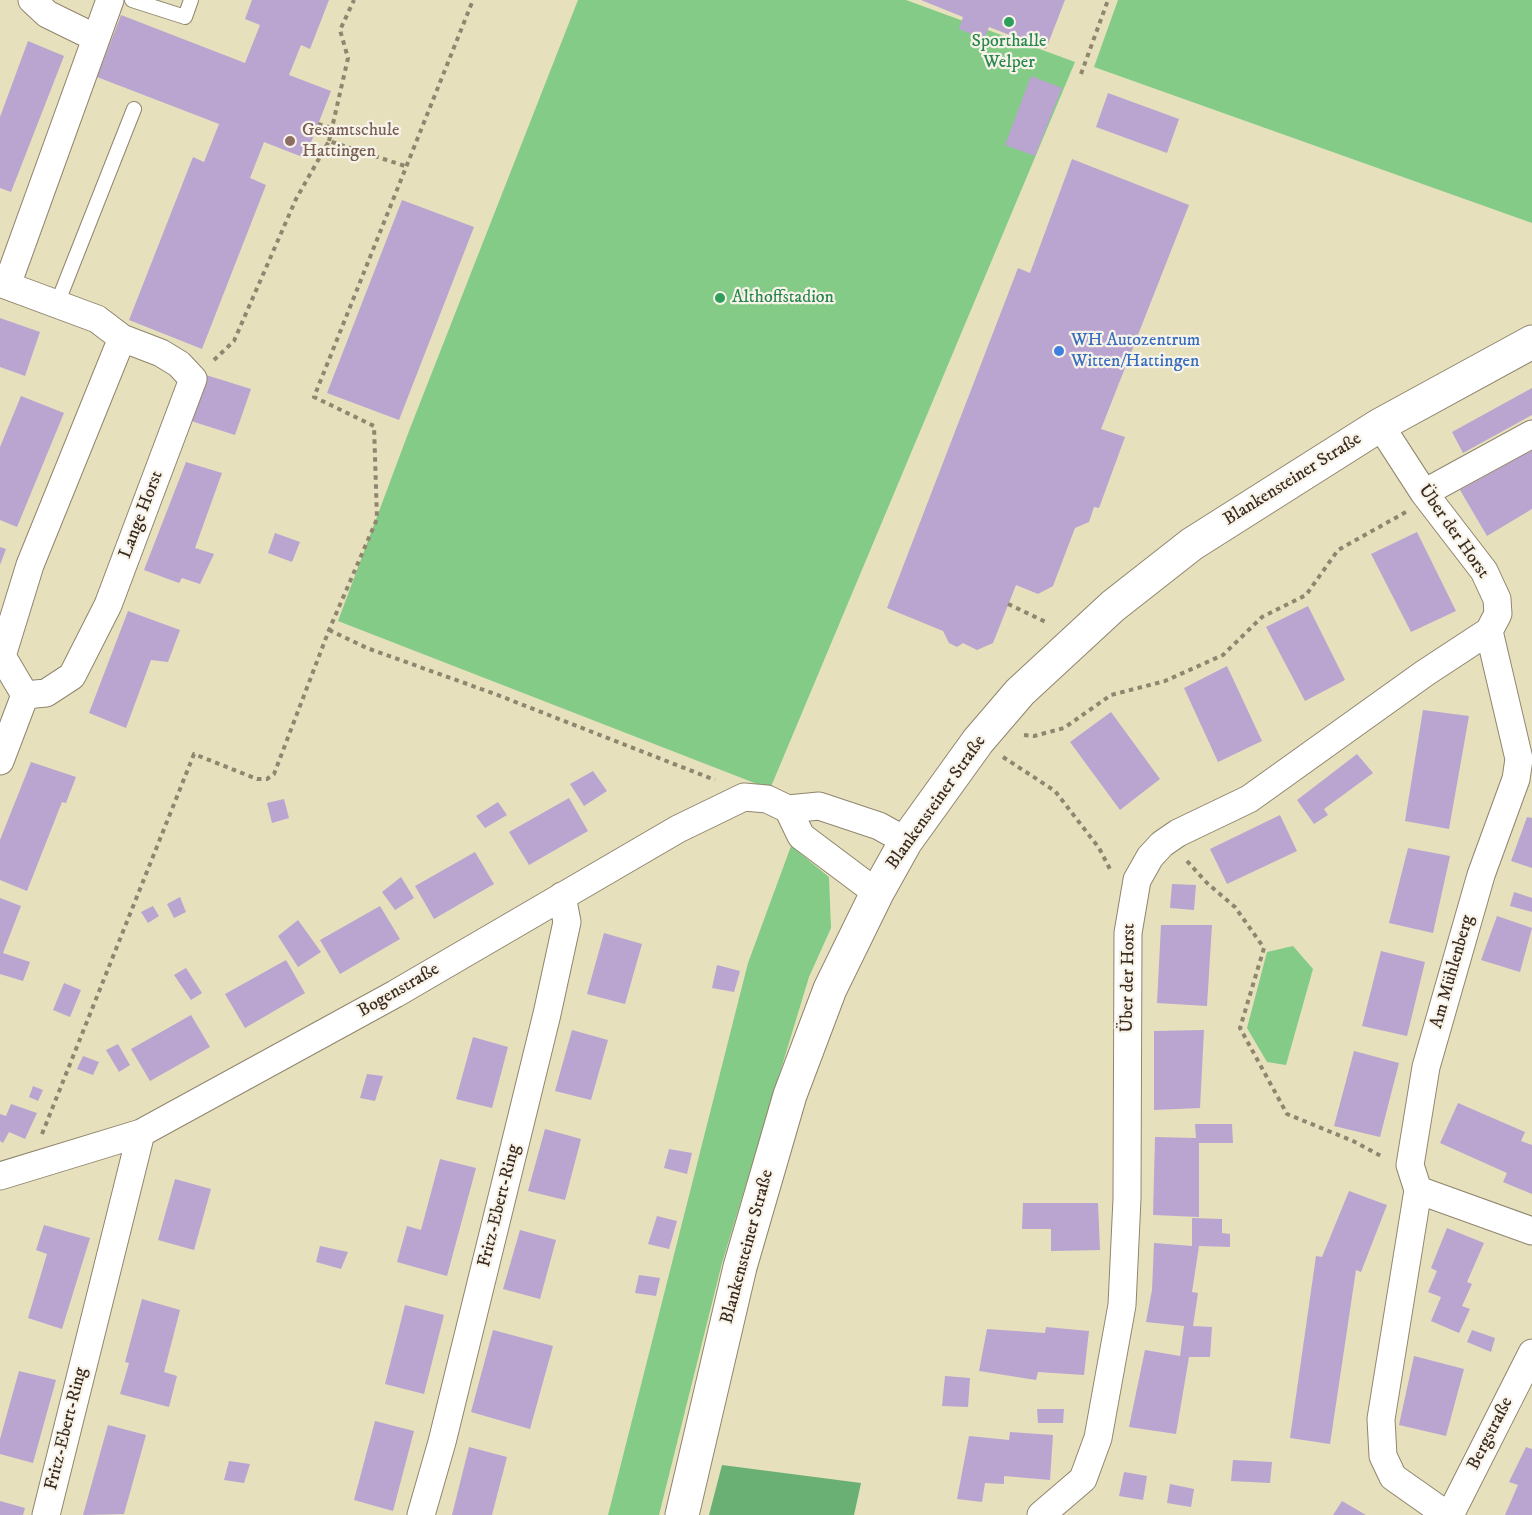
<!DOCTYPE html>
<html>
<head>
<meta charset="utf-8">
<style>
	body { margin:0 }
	canvas { display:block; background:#e6e0bd }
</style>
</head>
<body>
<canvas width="1532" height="1515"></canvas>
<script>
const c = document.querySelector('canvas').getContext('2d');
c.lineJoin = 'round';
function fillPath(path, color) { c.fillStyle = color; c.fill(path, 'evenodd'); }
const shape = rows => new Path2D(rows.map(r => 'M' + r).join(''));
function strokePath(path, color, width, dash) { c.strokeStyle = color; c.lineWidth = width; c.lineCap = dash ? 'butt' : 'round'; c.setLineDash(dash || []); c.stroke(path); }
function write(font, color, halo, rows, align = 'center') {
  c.font = font + ' "IM FELL DW Pica",serif'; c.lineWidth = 4.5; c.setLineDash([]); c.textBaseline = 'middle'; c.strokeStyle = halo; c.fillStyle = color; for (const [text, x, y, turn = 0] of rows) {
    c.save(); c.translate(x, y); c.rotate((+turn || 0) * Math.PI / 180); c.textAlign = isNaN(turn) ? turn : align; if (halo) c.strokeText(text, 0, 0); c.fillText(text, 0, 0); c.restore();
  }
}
const green = shape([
	[578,0,906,0,1075,62,770,789,338,621,409,431],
	[1118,0,1532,0,1532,223,1094,67],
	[791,846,829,877,831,928,809,977,722,1263,659,1515,608,1515,748,963],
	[1293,946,1313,969,1286,1065,1267,1062,1247,1028,1267,952]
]);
const forest = shape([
	[722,1465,861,1483,854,1515,709,1515]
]);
const building = shape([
	[252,0,329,0,310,49,301,45,289,75,331,91,305,158,264,142,250,178,266,185,202,349,129,320,193,157,204,162,219,124,97,77,121,15,245,63,260,25,245,19],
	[921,0,1065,0,1046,49,989,27,984,39,959,29,963,17],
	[28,41,64,56,11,192,0,188,0,117],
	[1031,76,1062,88,1035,156,1005,145],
	[1108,93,1179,119,1167,153,1096,127],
	[1072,159,1189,205,1101,429,1125,437,1099,508,1094,507,1089,522,1075,528,1053,586,1038,594,1016,585,993,643,977,650,963,643,957,647,949,643,943,631,887,608,1018,268,1030,273],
	[402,200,474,227,399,420,327,393],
	[0,318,40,332,25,376,0,367],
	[206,375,251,389,235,435,191,421],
	[1532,388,1532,415,1463,453,1452,432],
	[21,396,64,413,17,527,0,520,0,447],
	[1532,450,1532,509,1487,536,1460,490],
	[186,462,222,473,195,548,214,554,200,584,182,578,179,583,144,570],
	[1417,532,1456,611,1411,632,1371,554],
	[275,533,300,542,292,562,268,553],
	[0,547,6,549,0,565],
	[1308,606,1345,680,1305,701,1266,627],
	[128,611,180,630,168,662,151,660,126,728,89,713],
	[1227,666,1262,741,1218,762,1184,688],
	[1423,710,1469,716,1449,829,1405,821],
	[1111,712,1160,779,1120,810,1070,742],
	[1357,754,1373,773,1324,809,1328,815,1314,824,1297,800],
	[31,762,76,777,66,803,62,802,27,891,0,880,0,840],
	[593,771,607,791,584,806,570,784],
	[569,798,588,831,529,865,509,832],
	[284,799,289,818,272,823,267,803],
	[498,802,507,815,485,828,476,816],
	[1280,815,1297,851,1227,884,1210,849],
	[1527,817,1532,818,1532,868,1511,861],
	[1408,848,1450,856,1433,933,1389,923],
	[475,852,494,884,434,919,415,886],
	[401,877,414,898,395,910,382,892],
	[1172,884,1196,885,1194,910,1170,908],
	[1514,892,1532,898,1532,912,1510,906],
	[180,897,186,912,174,918,167,904],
	[0,898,21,906,3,953,30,962,23,981,0,974],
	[153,906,159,916,148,923,141,912],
	[380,906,400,939,340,974,320,940],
	[1497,916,1532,928,1520,972,1481,960],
	[298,920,321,952,298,967,278,936],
	[1161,925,1212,925,1207,1006,1157,1003],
	[604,933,642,944,625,1004,587,994],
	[1381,951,1425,962,1407,1036,1362,1026],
	[286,960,305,993,245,1028,225,994],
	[717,965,740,971,734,992,712,988],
	[186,968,202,993,191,1000,174,975],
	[64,983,81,990,70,1017,53,1010],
	[191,1015,210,1047,150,1081,131,1049],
	[572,1030,608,1040,591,1100,555,1091],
	[1204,1030,1200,1108,1154,1110,1154,1031],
	[473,1037,508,1047,492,1108,456,1099],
	[118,1044,130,1065,119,1072,106,1050],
	[1354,1051,1399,1063,1380,1137,1334,1126],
	[83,1056,99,1062,93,1075,77,1069],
	[367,1074,383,1076,375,1101,360,1098],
	[33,1086,43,1090,38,1101,29,1097],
	[1458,1103,1525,1132,1521,1141,1532,1145,1532,1194,1503,1182,1507,1173,1440,1143],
	[11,1104,37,1113,25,1139,9,1132,3,1143,0,1141,0,1114,6,1116],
	[1195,1124,1232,1124,1233,1143,1199,1143,1199,1217,1153,1215,1155,1137,1196,1138],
	[545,1129,581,1139,565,1200,528,1191],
	[669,1149,692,1153,687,1174,664,1168],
	[440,1159,476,1168,447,1276,397,1262,407,1226,421,1230],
	[175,1179,211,1189,194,1250,158,1240],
	[1349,1191,1387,1205,1361,1272,1356,1270,1330,1444,1290,1438,1316,1256,1322,1257],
	[1023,1203,1098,1203,1100,1250,1051,1251,1051,1229,1022,1229],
	[657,1216,677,1221,669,1249,648,1244],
	[1192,1218,1222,1219,1222,1233,1230,1234,1230,1247,1199,1246,1192,1292,1198,1293,1193,1326,1212,1327,1210,1357,1189,1357,1176,1434,1129,1427,1145,1350,1180,1356,1184,1326,1146,1322,1152,1290,1154,1243,1192,1246],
	[44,1225,90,1238,62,1329,28,1318,47,1254,36,1250],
	[1447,1228,1484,1243,1467,1282,1472,1284,1462,1306,1470,1309,1459,1333,1431,1321,1441,1297,1428,1292,1437,1271,1431,1268],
	[520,1230,556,1240,540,1299,503,1289],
	[320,1246,348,1252,341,1269,316,1262],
	[639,1275,660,1278,656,1296,635,1293],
	[142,1299,180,1310,164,1372,177,1376,169,1407,120,1394,129,1363,125,1362],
	[405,1305,444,1315,424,1394,385,1384],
	[1046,1327,1089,1331,1084,1375,1038,1372,1036,1380,979,1371,987,1329,1045,1333],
	[493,1330,553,1346,530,1429,471,1412],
	[1472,1330,1495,1338,1491,1352,1467,1342],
	[1414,1356,1464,1369,1446,1436,1399,1425],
	[19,1371,56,1380,33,1463,0,1454,0,1439],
	[945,1376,970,1378,968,1407,942,1406],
	[1037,1409,1064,1409,1063,1423,1038,1423],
	[375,1421,414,1431,393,1511,354,1500],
	[108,1425,146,1435,124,1514,83,1515],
	[1010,1432,1053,1435,1050,1480,1004,1476,1004,1484,985,1483,982,1502,957,1499,969,1436,1009,1440],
	[469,1447,507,1457,492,1515,452,1515],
	[1526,1447,1532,1449,1532,1515,1505,1515,1518,1485,1509,1482],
	[1233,1460,1272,1462,1270,1483,1231,1481],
	[229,1461,250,1464,244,1483,224,1480],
	[1124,1472,1147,1476,1143,1500,1119,1496],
	[1170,1484,1194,1489,1191,1507,1167,1503],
	[0,1501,25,1508,23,1515,0,1515],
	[1342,1501,1366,1515,1333,1515]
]);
const path = shape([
	[1081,74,1108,0],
	[318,124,332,128],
	[329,141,348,58,340,30,354,0],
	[214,360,234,341,296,199,329,141,405,166],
	[1008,604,1048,623],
	[329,630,367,648,495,694,715,780],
	[1024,735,1034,736,1064,728,1111,695,1165,681,1223,655,1262,617,1306,595,1338,550,1406,512],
	[1003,757,1055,791,1099,848,1111,871],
	[1187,861,1207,883,1235,907,1264,948,1240,1028,1287,1114,1353,1141,1383,1157],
	[42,1134,194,754,257,779,267,779,274,774,329,630,377,519,374,426,314,397,473,0]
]);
const lane = shape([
	[132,0,185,17,191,0],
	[57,304,134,109]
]);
const street = shape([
	[32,0,47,14,96,38],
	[0,283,97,319,122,338,30,565,2,656,25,695,46,693,72,676,108,605,193,379,179,364,161,353,122,338],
	[7,285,110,0],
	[1424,493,1532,434],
	[0,761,25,695],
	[788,809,801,836,877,893],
	[0,1176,141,1133,395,994,678,829,744,797,767,799,788,809,819,806,879,826,906,841],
	[1418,1190,1532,1231],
	[46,1515,141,1133],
	[421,1515,442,1442,547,1014,567,922,562,896],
	[1041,1515,1083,1479,1098,1438,1122,1305,1127,1199,1128,933,1137,880,1150,857,1162,844,1178,833,1249,799,1425,673,1489,631,1498,614,1497,599,1484,571,1424,493,1380,425],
	[1447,1515,1393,1477,1383,1456,1381,1419,1418,1190,1410,1165,1426,1067,1481,875,1516,779,1519,759,1489,631],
	[1450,1515,1532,1353]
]);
const secondary = shape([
	[682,1515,740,1267,790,1095,830,989,877,893,906,841,978,741,1020,692,1113,606,1192,544,1380,425,1532,342]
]);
const markers = [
	[1009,22,6,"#2e9e5b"],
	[290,141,6,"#8d6e63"],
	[720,298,6,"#2e9e5b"],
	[1059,351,6,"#3f7fe0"]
];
const leisureNames = [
	["Sporthalle",1009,42],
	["Welper",1009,63],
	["Althoffstadion",732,298,"left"]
];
const educationNames = [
	["Gesamtschule",302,131],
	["Hattingen",302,152]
];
const shopNames = [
	["WH Autozentrum",1071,341],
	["Witten/Hattingen",1071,362]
];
const streetNames = [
	["Blankensteiner Straße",1293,480,-32],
	["Lange Horst",142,515,-69],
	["Über der Horst",1453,532,55],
	["Blankensteiner Straße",937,803,-55],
	["Am Mühlenberg",1453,972,-74],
	["Über der Horst",1129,978,-89],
	["Bogenstraße",399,991,-30],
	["Fritz-Ebert-Ring",500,1206,-76],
	["Blankensteiner Straße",748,1247,-75],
	["Fritz-Ebert-Ring",67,1429,-76],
	["Bergstraße",1491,1434,-63]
];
fillPath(green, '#83cb87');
fillPath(forest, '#6aaf74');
fillPath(building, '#baa5d1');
strokePath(lane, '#90856e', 16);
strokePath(street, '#90856e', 29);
strokePath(secondary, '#90856e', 35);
strokePath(path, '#90856e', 4, [4.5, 4.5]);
strokePath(lane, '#fff', 14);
strokePath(street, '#fff', 27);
strokePath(secondary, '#fff', 33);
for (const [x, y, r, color] of markers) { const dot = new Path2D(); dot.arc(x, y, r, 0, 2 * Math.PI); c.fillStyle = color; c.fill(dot); strokePath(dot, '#f7f3e8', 2); }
write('18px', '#27864d', '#f7f3e8', leisureNames);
write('18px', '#785e54', '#f7f3e8', educationNames, 'left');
write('18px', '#366cbe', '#f7f3e8', shopNames, 'left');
write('18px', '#3b2a1e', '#f7f3e8', streetNames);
</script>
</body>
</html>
